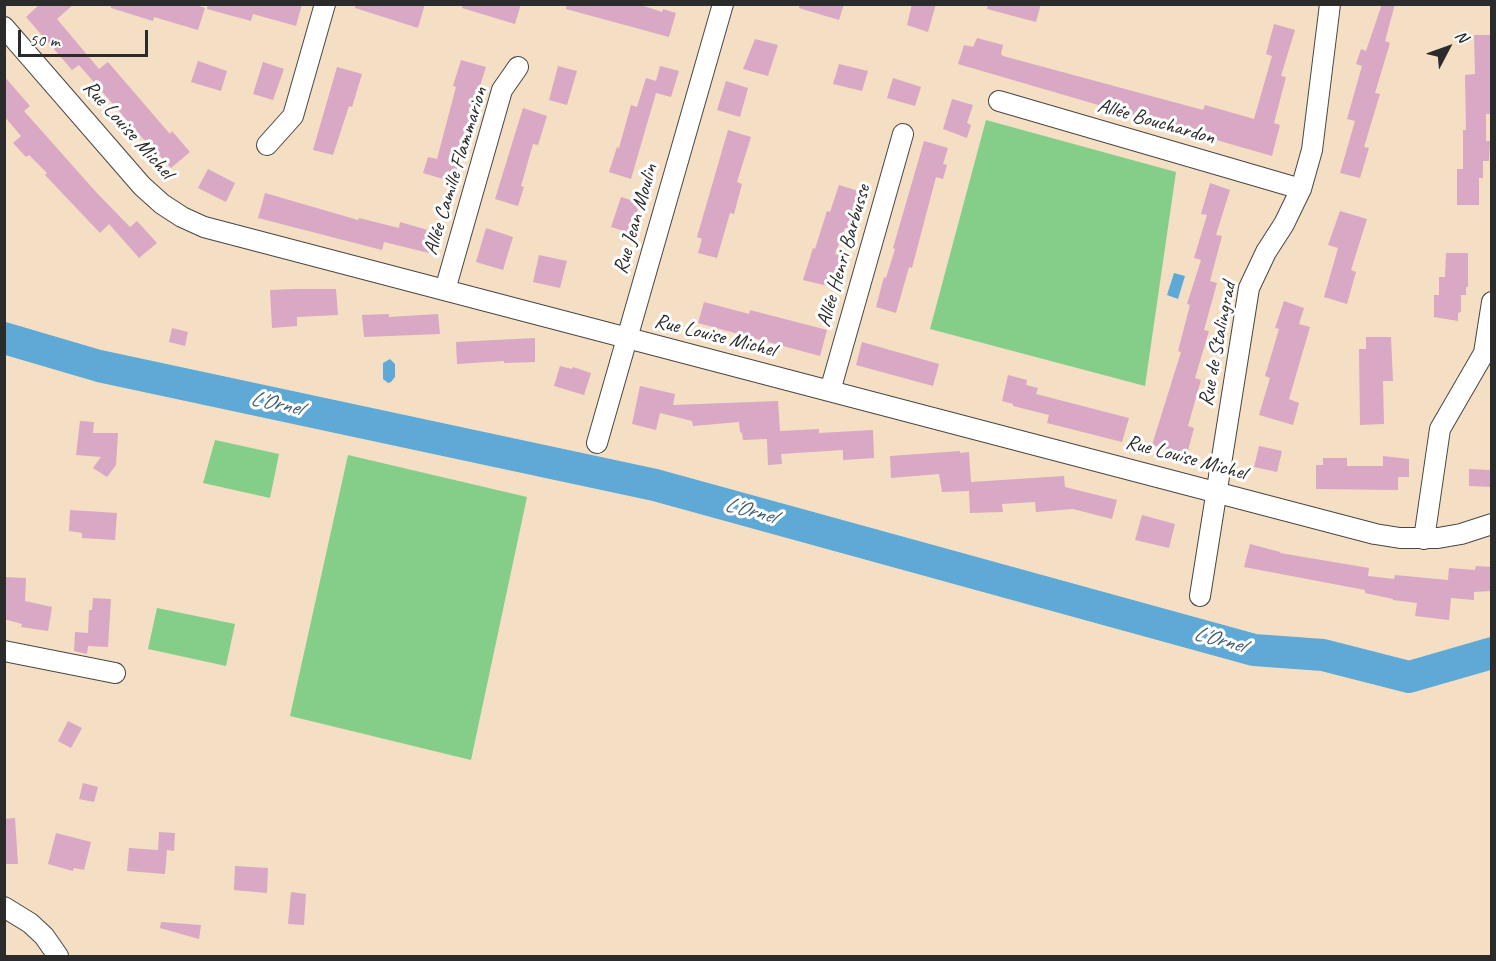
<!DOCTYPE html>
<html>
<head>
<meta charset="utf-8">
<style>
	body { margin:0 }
	#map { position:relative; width:1496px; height:961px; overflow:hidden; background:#f4dfc4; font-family:Caveat,sans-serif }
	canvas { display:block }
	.frame { position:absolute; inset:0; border:6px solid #2b2b2b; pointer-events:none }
	.north { position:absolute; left:1418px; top:18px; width:60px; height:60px; -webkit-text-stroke:4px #fff; paint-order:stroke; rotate:49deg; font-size:16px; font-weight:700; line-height:24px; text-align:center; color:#2b2b2b }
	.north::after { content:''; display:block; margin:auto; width:21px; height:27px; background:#2b2b2b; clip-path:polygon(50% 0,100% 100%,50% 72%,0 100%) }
	.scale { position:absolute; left:18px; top:30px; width:130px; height:27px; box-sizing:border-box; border:3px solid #2b2b2b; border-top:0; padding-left:8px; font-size:18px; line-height:21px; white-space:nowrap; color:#2b2b2b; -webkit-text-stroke:4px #fff; paint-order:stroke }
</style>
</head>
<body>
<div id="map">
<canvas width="1496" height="961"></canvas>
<div class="frame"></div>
<div class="north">N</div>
<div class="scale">50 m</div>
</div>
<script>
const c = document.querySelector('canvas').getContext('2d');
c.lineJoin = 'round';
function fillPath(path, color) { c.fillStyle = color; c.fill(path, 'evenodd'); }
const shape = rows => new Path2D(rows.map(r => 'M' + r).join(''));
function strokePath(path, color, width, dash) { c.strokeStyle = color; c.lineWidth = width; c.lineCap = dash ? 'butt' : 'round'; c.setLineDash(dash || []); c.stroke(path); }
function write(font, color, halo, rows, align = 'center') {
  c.font = font + ' Caveat,sans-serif'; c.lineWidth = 6; c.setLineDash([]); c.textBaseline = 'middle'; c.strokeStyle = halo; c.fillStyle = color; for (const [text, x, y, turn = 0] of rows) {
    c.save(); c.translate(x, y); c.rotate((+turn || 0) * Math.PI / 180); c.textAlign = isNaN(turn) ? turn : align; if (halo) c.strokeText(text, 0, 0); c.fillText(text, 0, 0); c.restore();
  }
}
const green = shape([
	[986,120,1176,172,1145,386,930,329],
	[215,440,279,454,270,498,203,483],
	[348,455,527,497,471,760,290,716],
	[157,608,235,624,226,666,148,649]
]);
const water = shape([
	[1174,273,1185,276,1178,299,1167,295],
	[390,359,395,364,395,377,391,382,388,383,383,379,383,363]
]);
const river = shape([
	[4,338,99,366,655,485,1254,650,1323,655,1409,677,1492,653]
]);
const building = shape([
	[40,4,74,4,57,19,99,69,108,62,170,134,172,131,190,152,171,168,159,155,158,156,79,65,72,70,26,17],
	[111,4,194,4,205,8,198,30,154,17,153,21,111,8],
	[208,4,302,4,296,26,253,14,251,21,207,9],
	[355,4,425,4,418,28,355,8],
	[462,4,521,4,515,24,462,8],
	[567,4,638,4,662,12,663,9,676,13,669,37,566,9],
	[800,4,844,4,839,20,799,8],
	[912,4,936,4,928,32,907,25],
	[988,4,1041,4,1036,22,987,9],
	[1382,4,1395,4,1385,41,1390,43,1375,93,1380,94,1364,147,1369,148,1360,178,1340,173,1355,121,1347,119,1362,66,1356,64,1361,49,1366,51],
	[1274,24,1295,30,1281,76,1286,77,1274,123,1280,125,1272,156,1164,125,1165,122,1136,113,1136,116,958,64,964,45,973,47,977,38,1003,45,1001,54,1003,56,1203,110,1205,105,1254,119,1272,56,1266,54],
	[1474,35,1491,35,1491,114,1486,114,1486,141,1490,141,1489,161,1483,161,1483,178,1479,178,1479,205,1457,205,1457,169,1463,169,1463,130,1466,130,1465,75,1475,74],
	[755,39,778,45,768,76,743,69],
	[461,60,486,67,469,121,471,121,453,182,423,173,428,157,437,159,456,87,453,86],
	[198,61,227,71,221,91,191,82],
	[263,62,284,69,273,100,253,94],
	[839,64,868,71,862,91,833,84],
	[558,66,577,71,567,105,549,100],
	[660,66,679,71,671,97,656,93,631,179,609,172,617,147,619,148,631,105,637,107,646,78,656,81],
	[337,67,362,74,352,107,349,106,333,155,313,150],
	[4,76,30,106,24,111,96,192,130,227,137,221,157,243,139,258,109,224,100,233,45,175,47,173,29,155,26,157,13,143,21,136,4,116],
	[893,78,921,87,915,106,887,98],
	[726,81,748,88,740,117,717,110],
	[952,99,973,105,967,123,971,125,967,138,943,129],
	[523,108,547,116,538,145,533,144,521,186,524,187,518,206,495,199],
	[728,130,751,137,737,182,742,184,734,214,730,213,717,258,698,253,702,239,697,237],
	[924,141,948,148,943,164,947,165,943,179,936,177,912,268,909,267,896,313,876,307,884,277,886,278,895,249,893,248],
	[208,169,235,183,226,202,198,188],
	[1210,183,1230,190,1216,235,1222,236,1210,281,1217,283,1204,330,1209,331,1195,378,1201,380,1188,426,1194,428,1187,454,1152,445,1181,352,1178,351,1190,305,1187,304,1201,260,1194,258,1207,215,1201,214],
	[839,185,865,193,854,230,845,228,835,254,844,257,836,288,803,280,813,248,815,249,827,211,830,212],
	[265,193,358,220,359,218,399,228,400,222,438,233,433,254,384,242,382,250,258,218],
	[621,197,640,203,630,233,611,227],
	[1340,211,1367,219,1351,270,1356,272,1347,304,1324,297,1338,248,1328,245],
	[486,228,513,237,503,270,476,262],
	[1446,253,1468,253,1468,287,1466,287,1466,295,1461,295,1461,312,1458,313,1458,321,1434,317,1434,295,1439,295,1439,277,1445,277],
	[539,255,567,261,560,288,533,282],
	[295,289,336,289,338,315,297,317,297,326,272,328,270,290],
	[1284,301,1304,308,1299,324,1310,327,1289,399,1299,403,1293,425,1259,415,1270,378,1265,376,1279,329,1275,328],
	[704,302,749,314,750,310,827,330,820,356,698,323],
	[389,314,389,317,438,314,440,334,364,337,362,315],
	[172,328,188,332,185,346,169,342],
	[1366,337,1391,337,1393,381,1383,381,1384,424,1360,425,1359,349,1366,349],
	[535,338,535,362,504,363,504,361,457,364,456,342],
	[862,342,939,364,933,386,856,365],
	[560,366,572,369,573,367,591,373,584,395,554,386],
	[1008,375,1027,380,1026,385,1038,388,1036,394,1129,418,1122,442,1047,423,1049,415,1013,406,1013,404,1002,401],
	[640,386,675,394,673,405,778,401,780,431,819,429,819,433,873,430,874,458,843,460,843,450,781,454,782,464,768,465,767,439,743,440,742,433,740,432,739,422,693,426,692,421,660,413,656,430,632,424],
	[80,421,94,422,93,433,118,433,116,465,107,477,93,468,101,457,76,455],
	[1259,446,1282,451,1277,472,1254,467],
	[960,451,960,453,969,452,971,482,1064,476,1065,487,1117,500,1112,519,1073,509,1036,512,1035,502,1002,504,1003,512,970,513,969,491,942,492,939,474,891,478,890,456],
	[1383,456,1409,459,1409,477,1398,477,1398,490,1316,489,1316,465,1323,465,1323,458,1347,458,1347,466,1383,466],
	[1469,469,1491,470,1491,487,1469,486],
	[70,510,117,513,115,540,82,538,82,533,69,531],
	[1142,515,1175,524,1169,548,1135,540],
	[1250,544,1280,552,1280,553,1369,568,1368,576,1394,579,1395,575,1448,580,1449,568,1475,570,1476,566,1491,567,1491,591,1474,592,1474,600,1451,598,1449,620,1415,616,1417,603,1393,600,1393,599,1365,593,1365,590,1244,567],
	[4,577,26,578,25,601,52,607,48,631,21,627,22,624,4,619],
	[93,598,111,599,108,647,88,646,87,654,74,651,75,632,88,633,89,610,92,610],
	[68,721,82,728,71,748,58,741],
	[83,783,98,787,94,802,79,799],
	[15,818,18,864,4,864,4,819],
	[159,832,175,833,174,851,167,850,165,874,127,871,129,848,158,850],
	[56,833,91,842,84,870,74,868,73,871,48,864],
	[235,866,268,868,267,893,234,890],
	[291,892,306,894,304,925,288,924],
	[161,922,201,925,199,939,160,928]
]);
const minor = shape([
	[4,27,142,186,162,204,182,217,204,227,1375,534,1400,538,1438,538,1461,534,1492,524],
	[999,101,1301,189],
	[267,145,293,116,325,4],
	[445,290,502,90,518,67],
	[830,391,903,134],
	[597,443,723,4],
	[1424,539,1440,429,1484,353,1492,302],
	[1200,596,1249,288,1266,252,1284,224,1301,189,1312,150,1330,4],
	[4,651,115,673],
	[4,907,30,923,44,936,58,956]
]);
const streetNames = [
	["Allée Bouchardon",1156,122,16],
	["Rue Louise Michel",128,130,48],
	["Allée Camille Flammarion",456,171,-73],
	["Rue Jean Moulin",636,219,-74],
	["Allée Henri Barbusse",844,256,-74],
	["Rue Louise Michel",715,336,14],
	["Rue de Stalingrad",1218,344,-79],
	["Rue Louise Michel",1186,458,15]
];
const waterNames = [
	["L'Ornel",276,404,12],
	["L'Ornel",750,511,15],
	["L'Ornel",1219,640,15]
];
fillPath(green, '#85ce8a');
fillPath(water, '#5ea9d6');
strokePath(river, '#5ea9d6', 32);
fillPath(building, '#d8a8c4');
strokePath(minor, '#494642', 22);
strokePath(minor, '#fff', 20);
write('21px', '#2b2b2b', '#fff', streetNames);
write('italic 22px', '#3f5d6f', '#fff', waterNames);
</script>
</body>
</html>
